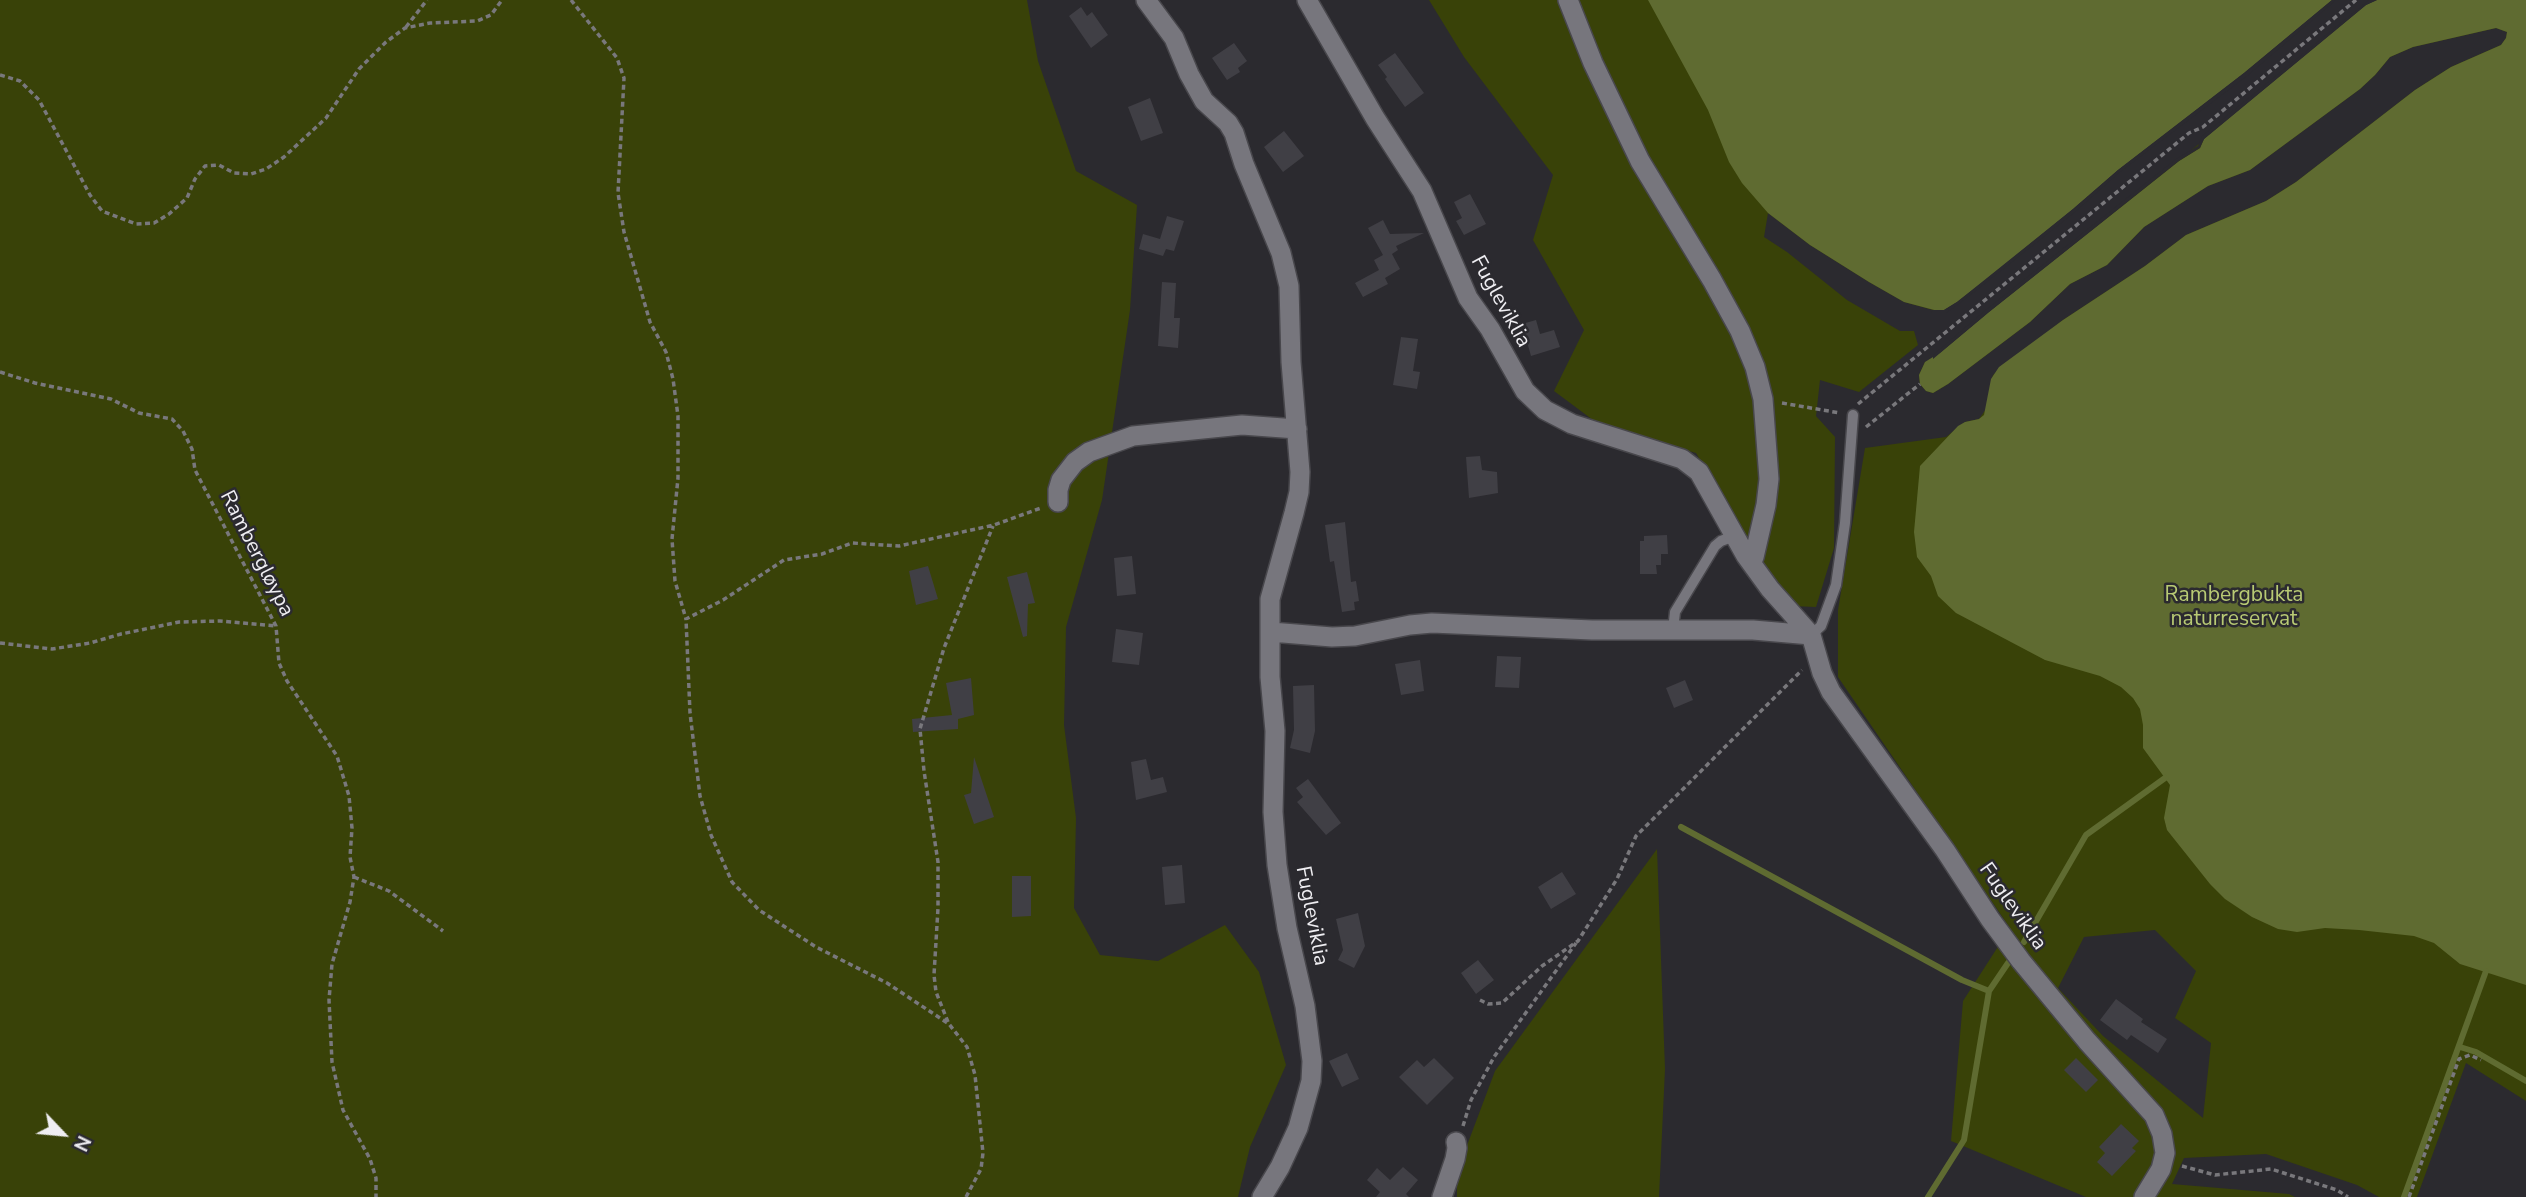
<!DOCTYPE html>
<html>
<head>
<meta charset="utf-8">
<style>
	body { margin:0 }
	#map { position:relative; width:2526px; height:1197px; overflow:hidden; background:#2b2a2f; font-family:"Nunito Sans",sans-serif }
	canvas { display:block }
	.north { position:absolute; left:28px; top:1099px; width:70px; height:70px; -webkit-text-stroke:5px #2b2a2f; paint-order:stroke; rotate:116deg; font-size:19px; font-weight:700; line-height:28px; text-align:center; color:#efeef2 }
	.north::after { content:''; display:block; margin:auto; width:24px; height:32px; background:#efeef2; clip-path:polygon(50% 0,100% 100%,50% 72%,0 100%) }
</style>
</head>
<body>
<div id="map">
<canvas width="2526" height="1197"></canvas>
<div class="north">N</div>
</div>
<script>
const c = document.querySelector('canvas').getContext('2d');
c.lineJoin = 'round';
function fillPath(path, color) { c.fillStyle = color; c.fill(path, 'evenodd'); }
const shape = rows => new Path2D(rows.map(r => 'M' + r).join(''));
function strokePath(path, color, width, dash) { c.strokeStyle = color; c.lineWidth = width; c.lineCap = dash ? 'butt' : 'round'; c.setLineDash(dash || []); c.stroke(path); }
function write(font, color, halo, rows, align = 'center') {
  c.font = font + ' "Nunito Sans",sans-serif'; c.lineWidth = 5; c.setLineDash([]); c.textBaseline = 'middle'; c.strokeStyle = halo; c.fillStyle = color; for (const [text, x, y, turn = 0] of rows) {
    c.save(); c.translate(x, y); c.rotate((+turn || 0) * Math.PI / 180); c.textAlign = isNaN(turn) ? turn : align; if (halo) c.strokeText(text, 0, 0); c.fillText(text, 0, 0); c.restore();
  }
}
const green = shape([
	[0,0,1027,0,1038,61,1076,171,1137,205,1130,310,1102,500,1066,627,1064,725,1076,818,1074,908,1100,955,1158,961,1225,925,1259,972,1286,1065,1250,1147,1238,1197,0,1197],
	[1429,0,2332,0,1933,310,1904,302,1869,282,1810,245,1768,213,1764,237,1787,252,1847,300,1900,331,1914,331,1918,345,1859,392,1820,380,1816,416,1835,437,1834,548,1816,607,1792,606,1731,513,1696,453,1601,426,1554,391,1584,330,1533,240,1553,175,1464,57],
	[2377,0,2526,0,2526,1101,2466,1063,2417,1197,2379,1197,2357,1185,2266,1154,2184,1158,2172,1184,2289,1194,2295,1197,2086,1197,1951,1141,1963,1001,2010,928,1838,677,1838,610,1865,448,1946,437,1965,422,1979,419,1986,409,1993,375,2063,320,2145,266,2186,235,2266,201,2296,182,2415,90,2451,67,2501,45,2506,38,2507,32,2496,28,2413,47,2390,57,2375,75,2360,89,2250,170,2208,186,2144,227,2107,265,2070,284,2030,322,1948,384,1933,393,1926,391,1920,384,1919,375,1925,362,1933,359],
	[2155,930,2196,971,2175,1018,2211,1043,2203,1118,2103,1036,2058,988,2084,937],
	[1657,849,1665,1069,1659,1197,1457,1197,1457,1172,1495,1071]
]);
const water = shape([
	[1648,0,2332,0,2244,73,2118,170,2073,209,1988,278,1957,302,1944,310,1938,311,1904,302,1869,282,1810,245,1768,213,1742,183,1729,162,1708,110],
	[2377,0,2526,0,2526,985,2460,964,2434,943,2414,936,2359,930,2325,928,2297,932,2278,929,2252,917,2225,899,2210,884,2167,830,2164,818,2170,785,2143,748,2143,725,2140,709,2133,698,2121,687,2100,676,2045,660,1956,613,1938,596,1931,576,1917,557,1914,532,1920,466,1958,426,1965,422,1979,419,1984,415,1991,379,1999,367,2063,320,2145,266,2186,235,2266,201,2296,182,2415,90,2451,67,2501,45,2506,38,2507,32,2496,28,2413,47,2390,57,2375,75,2360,89,2250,170,2208,186,2144,227,2107,265,2070,284,2030,322,1948,384,1933,393,1926,391,1920,384,1919,375,1925,362,1941,352,1989,312,2179,161,2200,148,2204,139,2366,5]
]);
const pier = shape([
	[2332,0,2336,0,2247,76,2120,172,2075,212,1959,304,1946,313,1931,313,1933,310,1944,310,1957,302,2073,209,2118,170,2244,73],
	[2369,0,2377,0,2366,5,2204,139,2200,148,2179,161,1989,312,1933,359,1933,355,1987,309,2176,159,2198,146,2202,136]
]);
const stream = shape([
	[1681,827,1962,980,1989,991],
	[2024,942,2086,835,2165,778],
	[2460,1047,2476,1052,2526,1081],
	[1928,1197,1964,1140,1989,991,2008,963],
	[2404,1197,2486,971]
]);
const building = shape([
	[1081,7,1087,16,1092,12,1108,35,1091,48,1069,16],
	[1234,43,1247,61,1238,68,1240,72,1227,80,1212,58],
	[1395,53,1424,93,1405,107,1385,79,1387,77,1378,65],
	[1150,98,1163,133,1141,141,1128,107],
	[1284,131,1304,156,1283,172,1264,147],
	[1470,194,1486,224,1464,235,1456,221,1462,218,1454,202],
	[1167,216,1184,221,1174,251,1166,249,1163,256,1139,249,1143,234,1160,239],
	[1383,220,1390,234,1424,233,1396,246,1398,250,1392,254,1400,269,1385,278,1388,284,1363,297,1355,283,1379,270,1374,260,1383,255,1368,228],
	[1162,282,1176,283,1174,318,1180,318,1178,348,1158,346],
	[1536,320,1540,334,1554,330,1560,347,1531,356,1522,324],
	[1401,337,1418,339,1413,371,1420,372,1417,389,1393,385],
	[1480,456,1482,470,1497,472,1498,493,1469,498,1466,457],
	[1345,522,1351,582,1356,581,1359,601,1354,602,1355,610,1342,612,1334,561,1330,562,1325,525],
	[1667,535,1668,554,1661,554,1661,565,1656,565,1657,574,1640,574,1640,541,1644,541,1644,536],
	[1132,556,1136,594,1117,596,1114,558],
	[928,566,938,599,916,605,909,571],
	[1027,572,1035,603,1028,604,1027,636,1023,637,1007,577],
	[1116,629,1143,633,1139,665,1112,662],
	[1497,656,1521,657,1519,688,1495,687],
	[1420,660,1424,691,1401,695,1395,664],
	[971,678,974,715,958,719,958,729,913,732,912,719,952,715,946,683],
	[1685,680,1693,700,1674,708,1666,688],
	[1314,685,1315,731,1310,753,1290,748,1294,730,1293,686],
	[974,757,994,817,974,824,964,795,971,793],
	[1146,759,1151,780,1163,777,1167,792,1136,800,1131,762],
	[1308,779,1341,823,1326,835,1297,802,1303,797,1296,788],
	[1182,865,1185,903,1165,905,1162,867],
	[1562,872,1576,894,1551,909,1538,887],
	[1012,876,1031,876,1031,916,1012,917],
	[1358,913,1365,946,1354,968,1338,960,1343,950,1336,919],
	[1478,960,1494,980,1476,994,1461,973],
	[2116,999,2143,1019,2141,1022,2167,1039,2158,1053,2131,1035,2127,1040,2100,1020],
	[1347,1053,1359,1079,1342,1087,1329,1061],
	[1434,1058,1454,1078,1427,1105,1399,1077,1417,1060,1424,1067],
	[2076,1058,2098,1080,2086,1092,2064,1070],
	[2121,1124,2139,1141,2132,1148,2136,1151,2112,1176,2097,1162,2105,1153,2099,1147],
	[1403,1167,1418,1180,1406,1194,1409,1197,1376,1197,1380,1192,1367,1180,1377,1168,1390,1180]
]);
const path = shape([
	[571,0,617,58,624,78,618,193,624,232,650,322,666,352,673,379,678,416,678,478,672,539,675,581,686,619],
	[406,27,427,0],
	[0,75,20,81,39,100,90,195,102,211,136,224,154,223,169,214,187,198,195,179,205,166,219,165,234,173,251,174,266,169,284,157,326,118,359,69,386,42,405,28,430,23,477,21,491,15,502,0],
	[0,372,35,383,111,399,139,413,172,419,183,431,192,449,195,470,276,626,279,663,287,681,337,756,349,796,352,828,350,857,354,877,350,902,332,964,329,1000,332,1062,343,1110,370,1159,376,1178,376,1197],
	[1782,403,1840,413],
	[1858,404,2189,133,2203,127,2356,0],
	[1866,427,1920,384],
	[0,643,52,649,90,643,121,634,179,622,220,621,276,626],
	[354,877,389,891,443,931],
	[1480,1000,1488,1004,1502,1003,1542,966,1578,941,1617,879,1636,836,1802,670],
	[948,1022,936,992,934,975,938,908,938,862,924,771,920,729,944,648,993,526],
	[1463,1126,1471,1100,1494,1057,1576,943],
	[2182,1166,2215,1175,2271,1169,2337,1190,2348,1197],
	[966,1197,981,1169,983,1153,975,1075,967,1047,949,1024,887,983,816,947,759,910,732,882,711,835,700,796,690,713,686,619,723,600,784,560,822,554,852,543,899,546,994,525,1041,508],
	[2409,1197,2459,1059,2470,1055,2481,1060]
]);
const service = shape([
	[1673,630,1675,612,1715,546,1721,541,1734,536],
	[1811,635,1821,626,1836,585,1845,523,1853,415]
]);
const minor = shape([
	[1146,0,1174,38,1189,74,1204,101,1228,123,1234,133,1244,164,1281,253,1289,286,1291,362,1300,472,1299,492,1294,513,1270,599,1270,677,1275,731,1273,812,1277,865,1287,928,1305,1006,1312,1061,1311,1081,1298,1128,1280,1167,1262,1197],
	[1307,0,1375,118,1422,191,1468,298,1490,329,1525,391,1545,410,1572,424,1682,459,1699,472,1746,556,1770,589,1811,635,1822,673,1831,692,1945,850,1990,919,2021,961,2087,1041,2154,1115,2162,1134,2165,1153,2161,1169,2144,1197],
	[1568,0,1593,63,1640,161,1712,280,1740,331,1755,367,1763,399,1769,479,1766,505,1754,557,1751,560],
	[1058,502,1058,490,1061,480,1075,462,1089,452,1133,436,1242,425,1297,429],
	[1271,632,1332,637,1355,636,1410,625,1432,623,1592,630,1753,630,1811,635],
	[1442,1197,1455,1159,1457,1148,1456,1142]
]);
const streetNames = [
	["Fugleviklia",1500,302,61],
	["Rambergløypa",256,554,63],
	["Fugleviklia",2012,907,55],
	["Fugleviklia",1311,916,79]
];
const parkNames = [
	["Rambergbukta",2234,596],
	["naturreservat",2234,620]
];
fillPath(green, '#394208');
fillPath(water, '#5f6b31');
fillPath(pier, '#2b2a2f');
strokePath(stream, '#5f6b31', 6);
fillPath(building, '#403f45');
strokePath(service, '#48474c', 13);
strokePath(minor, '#48474c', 22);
strokePath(path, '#79787c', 3.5, [5, 3.5]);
strokePath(service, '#77767d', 10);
strokePath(minor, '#77767d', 19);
write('21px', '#efeef2', '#2b2a2f', streetNames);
write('21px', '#b8ca74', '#2b2a2f', parkNames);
</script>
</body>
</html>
